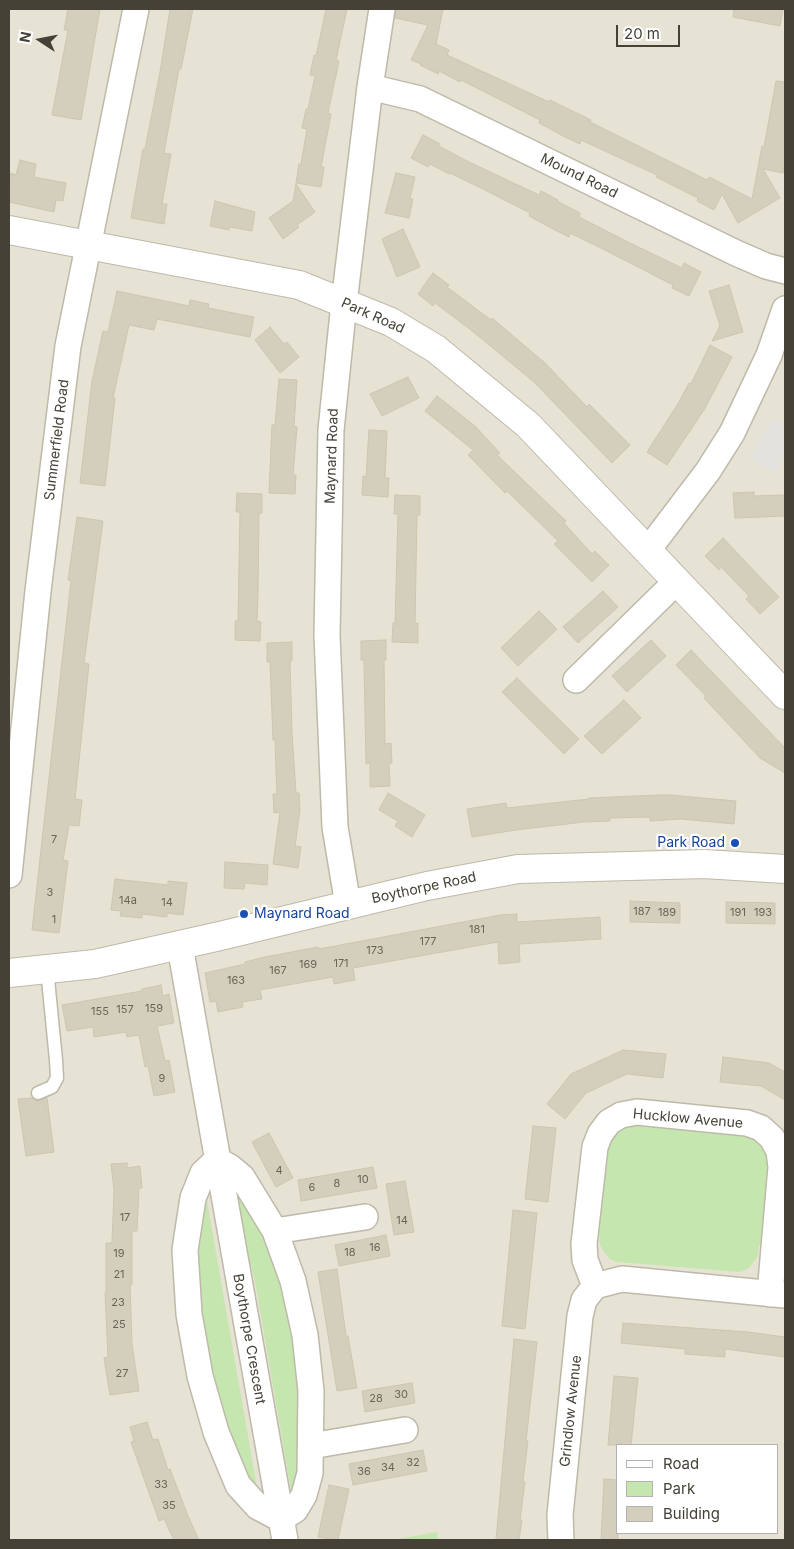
<!DOCTYPE html>
<html>
<head>
<meta charset="utf-8">
<style>
	body { margin:0 }
	#map { position:relative; width:794px; height:1549px; overflow:hidden; background:#f3f1e6; font-family:Inter,sans-serif }
	canvas { display:block }
	.frame { position:absolute; inset:0; border:10px solid #454136; pointer-events:none }
	.legend { position:absolute; left:616px; top:1444px; width:162px; height:90px; box-sizing:border-box; background:#fff; border:1px solid #b5b3af; margin:0; padding:6px 9px; list-style:none; font-size:15px; color:#454136 }
	.legend li { display:flex; align-items:center; gap:10px; height:25px }
	.legend b { width:25px; border:1px solid #b5b3af }
	.north { position:absolute; left:15px; top:15px; width:50px; height:50px; -webkit-text-stroke:4px #fff; paint-order:stroke; rotate:281deg; font-size:14px; font-weight:700; line-height:20px; text-align:center; color:#454136 }
	.north::after { content:''; display:block; margin:auto; width:18px; height:22px; background:#454136; clip-path:polygon(50% 0,100% 100%,50% 72%,0 100%) }
	.scale { position:absolute; left:616px; top:25px; width:64px; height:22px; box-sizing:border-box; border:2px solid #454136; border-top:0; padding-left:6px; font-size:15px; line-height:18px; white-space:nowrap; color:#454136; -webkit-text-stroke:4px #fff; paint-order:stroke }
</style>
</head>
<body>
<div id="map">
<canvas width="794" height="1549"></canvas>
<div class="frame"></div>
<ul class="legend">
<li><b style="height:6px;background:#fff"></b>Road</li>
<li><b style="height:14px;background:#c6e6b0"></b>Park</li>
<li><b style="height:14px;background:#d4cebc"></b>Building</li>
</ul>
<div class="north">N</div>
<div class="scale">20 m</div>
</div>
<script>
const c = document.querySelector('canvas').getContext('2d');
c.lineJoin = 'round';
function fillPath(path, color) { c.fillStyle = color; c.fill(path, 'evenodd'); }
const shape = rows => new Path2D(rows.map(r => 'M' + r).join(''));
function strokePath(path, color, width, dash) { c.strokeStyle = color; c.lineWidth = width; c.lineCap = dash ? 'butt' : 'round'; c.setLineDash(dash || []); c.stroke(path); }
function write(font, color, halo, rows, align = 'center') {
  c.font = font + ' Inter,sans-serif'; c.lineWidth = 4.5; c.setLineDash([]); c.textBaseline = 'middle'; c.strokeStyle = halo; c.fillStyle = color; for (const [text, x, y, turn = 0] of rows) {
    c.save(); c.translate(x, y); c.rotate((+turn || 0) * Math.PI / 180); c.textAlign = isNaN(turn) ? turn : align; if (halo) c.strokeText(text, 0, 0); c.fillText(text, 0, 0); c.restore();
  }
}
const residential = shape([
	[9,9,785,9,785,1540,9,1540],
	[618,1445,778,1445,778,1533,618,1533]
]);
const green = shape([
	[638,1122,743,1132,757,1139,766,1147,771,1158,766,1245,759,1245,757,1258,748,1269,739,1272,617,1262,610,1259,605,1253,600,1245,599,1228,594,1228,603,1149,616,1129],
	[241,1192,259,1224,274,1259,289,1306,297,1359,300,1429,299,1472,291,1491,256,1287,235,1195],
	[206,1195,259,1499,220,1431,190,1272],
	[437,1532,438,1540,391,1540]
]);
const parking = shape([
	[772,419,785,426,785,454,775,473,750,459]
]);
const building = shape([
	[68,9,100,9,81,120,52,115,68,30,64,30,68,9],
	[170,9,193,9,181,69,179,69,164,153,171,154,162,204,167,204,164,224,131,218,143,149,145,149,160,72,170,9],
	[326,9,347,9,336,60,339,61,328,113,331,114,321,167,324,167,321,187,296,183,299,164,301,164,307,129,302,128,306,109,308,109,315,76,310,75,314,55,316,56,326,9],
	[396,9,443,9,436,44,449,50,447,55,549,102,550,100,591,120,590,122,707,180,709,177,752,199,762,146,764,147,776,81,785,82,785,162,783,173,763,169,780,198,738,223,722,194,714,210,697,201,698,198,656,177,657,175,581,140,580,144,563,136,539,123,540,120,461,80,460,82,439,71,438,74,420,65,421,64,411,60,428,25,395,18,396,9],
	[734,9,783,9,780,26,733,17,734,9],
	[423,135,440,144,439,146,467,161,539,195,541,191,558,200,557,201,580,213,579,217,630,243,682,268,684,263,701,272,689,296,672,288,673,285,601,248,570,233,569,237,553,229,529,216,530,213,481,188,450,173,449,174,430,164,428,167,411,158,423,135],
	[20,160,36,164,34,177,66,183,63,201,56,200,54,212,9,202,9,184,11,173,16,175,20,160],
	[396,173,415,177,410,199,413,199,409,218,385,213,396,173],
	[296,184,315,212,297,225,299,227,283,239,269,218,293,201,296,184],
	[215,201,255,212,252,231,230,227,229,230,210,226,215,201],
	[403,229,420,267,397,277,382,239,403,229],
	[433,273,449,285,447,287,491,320,492,318,545,363,587,407,589,404,630,445,612,463,534,382,471,330,435,303,433,306,418,294,433,273],
	[729,285,743,332,712,341,720,326,709,291,729,285],
	[117,291,189,306,190,300,209,304,208,308,254,317,250,337,157,319,154,330,129,325,113,398,115,398,105,486,80,483,92,381,103,331,108,332,117,291],
	[270,327,284,344,287,342,299,357,280,373,255,340,270,327],
	[710,345,732,357,704,410,667,465,647,452,679,402,689,383,691,384,710,345],
	[408,377,419,398,382,416,370,394,408,377],
	[279,379,297,380,294,426,297,427,293,475,296,475,295,494,269,493,272,425,275,425,279,379],
	[437,396,475,426,500,453,497,455,566,521,564,523,592,554,595,551,609,565,592,582,554,544,558,541,507,491,505,493,468,455,473,450,425,411,437,396],
	[369,430,387,431,385,478,389,478,388,497,362,495,363,476,366,477,369,430],
	[754,492,754,496,785,495,785,516,735,518,733,493,754,492],
	[237,493,262,494,262,513,259,513,258,595,257,621,261,622,260,641,235,640,235,621,238,621,240,512,236,512,237,493],
	[395,495,420,496,420,515,417,515,415,624,418,623,418,643,392,642,393,623,395,623,398,514,394,514,395,495],
	[77,517,103,521,84,663,89,664,75,799,82,800,79,826,69,825,63,860,68,861,59,933,32,930,71,581,68,580,77,517],
	[723,538,779,597,760,614,746,599,749,596,721,567,719,570,705,556,723,538],
	[603,591,618,607,578,643,563,627,603,591],
	[539,611,557,629,518,666,501,648,539,611],
	[386,640,386,660,384,660,385,744,391,743,392,763,389,763,390,786,370,787,370,763,366,764,364,660,361,660,361,641,386,640],
	[651,640,666,656,627,692,612,676,651,640],
	[292,642,292,661,290,661,292,733,296,793,299,793,300,810,295,846,301,847,298,868,273,864,280,812,274,813,273,794,277,794,276,771,275,740,273,740,270,662,267,662,267,643,292,642],
	[691,650,785,748,785,773,760,758,704,698,706,696,676,665,691,650],
	[517,678,579,739,564,754,502,692,517,678],
	[624,700,641,718,602,754,584,736,624,700],
	[388,793,425,815,412,837,395,826,398,821,379,810,388,793],
	[659,795,670,795,736,801,734,824,681,819,650,821,650,817,610,818,610,821,584,822,516,830,472,837,467,809,506,803,507,808,589,799,589,798,659,795],
	[225,862,268,865,267,885,245,883,244,889,224,888,225,862],
	[115,879,168,885,168,881,187,883,183,915,167,913,167,917,142,914,142,918,120,916,121,911,111,910,115,879],
	[630,901,680,903,680,923,630,922,630,901],
	[726,902,775,903,775,924,726,923,726,902],
	[517,914,517,922,600,917,601,939,519,944,520,962,499,964,498,942,353,968,355,980,334,984,333,977,260,990,262,999,242,1002,243,1007,218,1012,216,1001,210,1002,205,973,245,964,245,962,265,957,318,947,319,949,500,915,517,914],
	[161,985,163,996,169,994,174,1023,157,1026,165,1061,169,1060,175,1092,154,1096,148,1066,145,1067,139,1035,127,1037,126,1032,94,1037,93,1027,67,1031,62,1005,142,991,142,989,161,985],
	[623,1050,666,1054,663,1078,627,1074,586,1093,565,1119,547,1104,571,1074,623,1050],
	[723,1057,769,1063,785,1072,785,1100,761,1086,720,1082,723,1057],
	[31,1098,38,1101,47,1098,54,1152,26,1156,18,1099,31,1098],
	[533,1126,556,1128,548,1202,525,1199,533,1126],
	[269,1133,293,1178,276,1187,252,1142,269,1133],
	[127,1163,127,1168,140,1166,142,1188,139,1188,137,1231,132,1231,132,1285,130,1285,132,1344,139,1391,110,1395,104,1358,108,1357,105,1293,106,1293,106,1243,112,1243,114,1190,111,1164,127,1163],
	[373,1167,377,1188,301,1201,298,1180,373,1167],
	[405,1181,414,1232,394,1235,386,1184,405,1181],
	[513,1210,537,1213,525,1329,502,1326,513,1210],
	[386,1235,390,1256,339,1266,335,1245,386,1235],
	[337,1269,346,1336,348,1336,357,1388,337,1391,318,1272,337,1269],
	[623,1323,748,1332,785,1337,785,1357,725,1349,725,1357,685,1354,685,1349,621,1343,623,1323],
	[514,1339,537,1342,526,1441,528,1441,523,1481,525,1482,520,1520,522,1520,519,1540,496,1540,514,1339],
	[614,1376,638,1378,631,1445,608,1445,614,1376],
	[412,1383,415,1403,365,1412,362,1391,412,1383],
	[147,1422,153,1440,158,1439,168,1470,170,1469,188,1516,199,1540,174,1540,164,1519,159,1521,131,1442,134,1441,130,1427,147,1422],
	[423,1450,427,1471,353,1485,349,1464,423,1450],
	[604,1479,618,1480,618,1540,601,1540,604,1479],
	[329,1485,349,1489,338,1540,318,1537,329,1485]
]);
const service = shape([
	[38,1093,52,1087,57,1078,56,1060,47,969]
]);
const minor = shape([
	[370,87,420,99,736,253,766,266,785,271],
	[648,550,708,471,732,433,769,355,785,309],
	[576,680,677,581],
	[9,875,38,591,68,346,136,9],
	[348,905,335,827,327,635,331,430,344,303,370,87,382,9],
	[180,946,285,1540],
	[217,1160,230,1167,242,1177,275,1231,293,1281,305,1335,311,1391,310,1473,304,1495,295,1510,281,1519,258,1507,238,1485,216,1432,200,1376,189,1314,185,1250,193,1198,203,1173,217,1160],
	[275,1231,365,1217],
	[595,1286,585,1260,584,1244,595,1147,600,1134,609,1122,621,1115,637,1112,747,1123,761,1128,772,1138,779,1151,781,1167,770,1294],
	[595,1286,622,1279,785,1295],
	[311,1446,405,1430],
	[561,1540,560,1515,580,1316,584,1300,595,1286]
]);
const tertiary = shape([
	[9,230,299,285,391,322,436,349,528,425,785,695],
	[9,973,95,964,220,936,427,886,518,869,704,864,785,869]
]);
const markers = [
	[735,843,5,"#1a4fb4"],
	[244,914,5,"#1a4fb4"]
];
const numberNames = [
	["7",54,840],
	["3",50,893],
	["14a",128,901],
	["14",167,903],
	["187",642,912],
	["189",667,913],
	["191",738,913],
	["193",763,913],
	["1",54,920],
	["181",477,930],
	["177",428,942],
	["173",375,951],
	["171",341,964],
	["169",308,965],
	["167",278,971],
	["163",236,981],
	["159",154,1009],
	["157",125,1010],
	["155",100,1012],
	["9",162,1079],
	["4",279,1171],
	["10",363,1180],
	["8",337,1184],
	["6",312,1188],
	["17",125,1218],
	["14",402,1221],
	["16",375,1248],
	["18",350,1253],
	["19",119,1254],
	["21",119,1275],
	["23",118,1303],
	["25",119,1325],
	["27",122,1374],
	["30",401,1395],
	["28",376,1399],
	["32",413,1463],
	["34",388,1468],
	["36",364,1472],
	["33",161,1485],
	["35",169,1506]
];
const streetNames = [
	["Mound Road",579,176,26],
	["Park Road",373,316,24],
	["Summerfield Road",57,440,-83],
	["Maynard Road",332,456,-88],
	["Boythorpe Road",424,888,-12],
	["Hucklow Avenue",688,1119,5],
	["Boythorpe Crescent",249,1339,80],
	["Grindlow Avenue",571,1411,-84]
];
const transitNames = [
	["Park Road",725,843],
	["Maynard Road",254,914,"left"]
];
fillPath(residential, '#e6e3d4');
fillPath(green, '#c6e6b0');
fillPath(parking, '#e4e2de');
fillPath(building, '#d4cebc');
strokePath(building, '#cec7af', 1);
strokePath(service, '#beb9a9', 15);
strokePath(minor, '#beb9a9', 28);
strokePath(tertiary, '#beb9a9', 30);
strokePath(service, '#fff', 12);
strokePath(minor, '#fff', 25);
strokePath(tertiary, '#fff', 28);
for (const [x, y, r, color] of markers) { const dot = new Path2D(); dot.arc(x, y, r, 0, 2 * Math.PI); c.fillStyle = color; c.fill(dot); strokePath(dot, '#fff', 2); }
write('11px', '#696458', null, numberNames);
write('14px', '#454136', '#fff', streetNames);
write('14px', '#164399', '#fff', transitNames, 'right');
</script>
</body>
</html>
